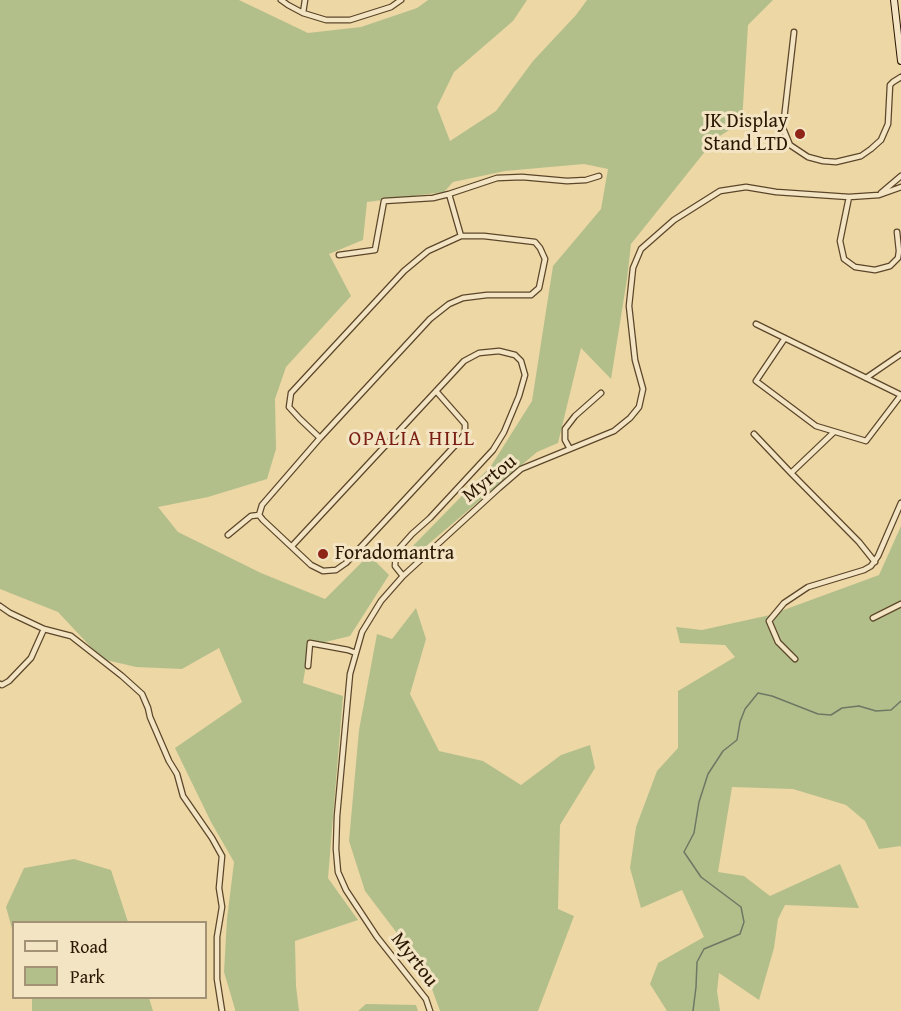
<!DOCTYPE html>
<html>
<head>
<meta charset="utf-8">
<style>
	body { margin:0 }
	#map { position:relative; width:901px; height:1011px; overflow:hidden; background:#edd7a5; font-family:"Gentium Book Plus",serif }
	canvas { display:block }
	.legend { position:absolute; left:12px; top:921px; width:195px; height:78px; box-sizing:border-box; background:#f3e5c4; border:2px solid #a39276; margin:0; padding:8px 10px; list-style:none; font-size:18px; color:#2b1601 }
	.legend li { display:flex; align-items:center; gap:12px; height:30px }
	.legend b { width:30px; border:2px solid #a39276 }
</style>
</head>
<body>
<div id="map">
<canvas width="901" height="1011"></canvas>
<ul class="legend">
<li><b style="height:8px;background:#f3e5c4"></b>Road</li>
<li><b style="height:16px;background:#b3bf8b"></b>Park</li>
</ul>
</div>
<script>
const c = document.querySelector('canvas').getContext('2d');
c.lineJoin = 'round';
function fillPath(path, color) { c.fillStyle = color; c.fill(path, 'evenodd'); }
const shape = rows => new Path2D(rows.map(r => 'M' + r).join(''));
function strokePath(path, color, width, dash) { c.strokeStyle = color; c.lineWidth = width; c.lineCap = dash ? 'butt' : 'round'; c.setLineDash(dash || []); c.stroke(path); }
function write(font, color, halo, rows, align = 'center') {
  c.font = font + ' "Gentium Book Plus",serif'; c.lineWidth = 6; c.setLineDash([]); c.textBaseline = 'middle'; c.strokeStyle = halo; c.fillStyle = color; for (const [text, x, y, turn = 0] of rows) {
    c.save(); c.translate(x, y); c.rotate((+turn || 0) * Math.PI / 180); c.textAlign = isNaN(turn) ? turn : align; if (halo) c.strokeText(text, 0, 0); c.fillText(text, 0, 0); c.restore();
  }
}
const green = shape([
	[0,0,239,0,308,33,361,27,417,8,428,0,527,0,513,21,454,72,437,107,450,141,496,111,533,61,576,15,587,0,773,0,748,25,742,122,715,139,631,244,627,279,611,379,581,348,558,443,537,452,412,558,408,551,491,466,532,401,553,266,601,209,608,169,584,164,505,171,453,182,444,192,367,202,363,240,329,254,351,296,286,367,275,399,276,449,267,479,208,497,158,507,178,532,261,573,325,599,369,555,389,575,350,636,309,646,303,683,343,696,328,878,358,920,295,941,296,986,299,1011,235,1011,235,1009,224,972,227,919,234,862,211,822,175,748,242,702,219,648,182,669,136,667,102,659,58,612,0,589],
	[901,526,901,846,879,849,865,821,846,805,793,789,732,787,718,872,744,876,770,896,840,864,859,908,785,905,778,919,774,948,759,1000,719,973,717,991,720,1011,667,1011,650,984,658,963,704,937,682,890,641,908,630,868,636,827,657,771,678,748,678,691,735,657,725,645,680,643,676,627,702,630,770,615,879,575],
	[416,608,426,639,410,694,439,751,483,761,521,785,561,755,590,745,595,768,560,825,558,909,574,916,538,1011,440,1011,425,970,365,891,349,841,359,730,377,634,392,639],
	[74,859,111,870,128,922,14,922,13,932,6,907,24,868],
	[32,998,149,998,153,1011,32,1011],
	[366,1004,416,1005,418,1011,358,1011]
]);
const stream = shape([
	[693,1011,696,987,697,962,704,949,740,934,744,922,741,907,701,877,684,852,694,833,699,802,708,774,723,751,737,740,740,722,745,709,758,693,772,696,818,714,831,715,842,708,859,706,876,711,891,710,901,701]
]);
const street = shape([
	[281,0,288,5,303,13,326,20,350,20,391,7,401,0],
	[303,13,305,0],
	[794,32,783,128,790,145,808,157,823,161,836,162,861,156,871,149,881,140,888,124,890,85,893,82,901,77],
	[881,193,901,176],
	[449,194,461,236],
	[849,197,840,241,844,259,855,267,875,270,890,266,898,258,899,251,897,232],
	[339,255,375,250,384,201,433,198,449,194,497,178,522,177,567,181,586,180,599,176],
	[756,324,901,395],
	[785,338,756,381,816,426,866,441,901,395],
	[866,378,901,354],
	[754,434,791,473,834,432],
	[320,438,300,419,289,407,291,393,404,271,428,251,461,236,484,236,535,242,540,248,545,259,539,288,531,295,487,295,463,298,449,304,430,319,320,438,262,505,259,515,263,520,311,565,323,571,336,570,346,563,461,439,465,433,465,424,436,391],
	[570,449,565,440,565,429,575,416,601,393],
	[791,473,859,542,875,562],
	[228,535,251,516,259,515],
	[292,546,464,361,479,353,499,351,515,355,521,361,525,375,519,396,504,432,493,450,430,518,412,534,396,552,395,566,403,576],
	[0,606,10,613,44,629,71,636,122,676,142,694,148,708,150,717,169,761,177,774,183,796,212,838,222,856,219,888,222,907,217,937,217,979,222,1011],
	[873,618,901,604],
	[795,659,778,642,769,621,784,603,808,587,864,570,871,566,878,556,901,503],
	[308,666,310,643,348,650,356,653],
	[0,684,2,685,9,681,31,658,44,629],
	[430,1011,426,999,377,937,346,890,338,872,336,849,337,816,350,674,362,632,381,601,403,576,499,488,521,469,614,431,630,418,639,407,643,389,635,360,629,306,633,268,641,249,674,220,720,191,746,187,776,192,849,197,879,195,901,187]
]);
const secondary = shape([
	[894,0,901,61]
]);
const markers = [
	[800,134,6,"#8f2418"],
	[323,554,6,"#8f2418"]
];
const poiNames = [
	["JK Display",788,122],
	["Stand LTD",788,145],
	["Foradomantra",335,554,"left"]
];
const streetNames = [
	["Myrtou",490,479,-39],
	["Myrtou",414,960,52]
];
const neighbourhoodNames = [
	["OPALIA HILL",412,440]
];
fillPath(green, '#b3bf8b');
strokePath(stream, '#6d7864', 1.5);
strokePath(street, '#5c462a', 7);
strokePath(secondary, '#2b1601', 8);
strokePath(street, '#f3e5c4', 4.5);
strokePath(secondary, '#f3e5c4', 6);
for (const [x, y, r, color] of markers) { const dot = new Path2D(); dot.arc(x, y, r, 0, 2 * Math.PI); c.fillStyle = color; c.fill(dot); strokePath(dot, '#f3e5c4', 2); }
write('20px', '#2b1601', '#f3e5c4', poiNames, 'right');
write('20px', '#2b1601', '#f3e5c4', streetNames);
c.letterSpacing = '1.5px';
write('21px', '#7a1f14', '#f3e5c4', neighbourhoodNames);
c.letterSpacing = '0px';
</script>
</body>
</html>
